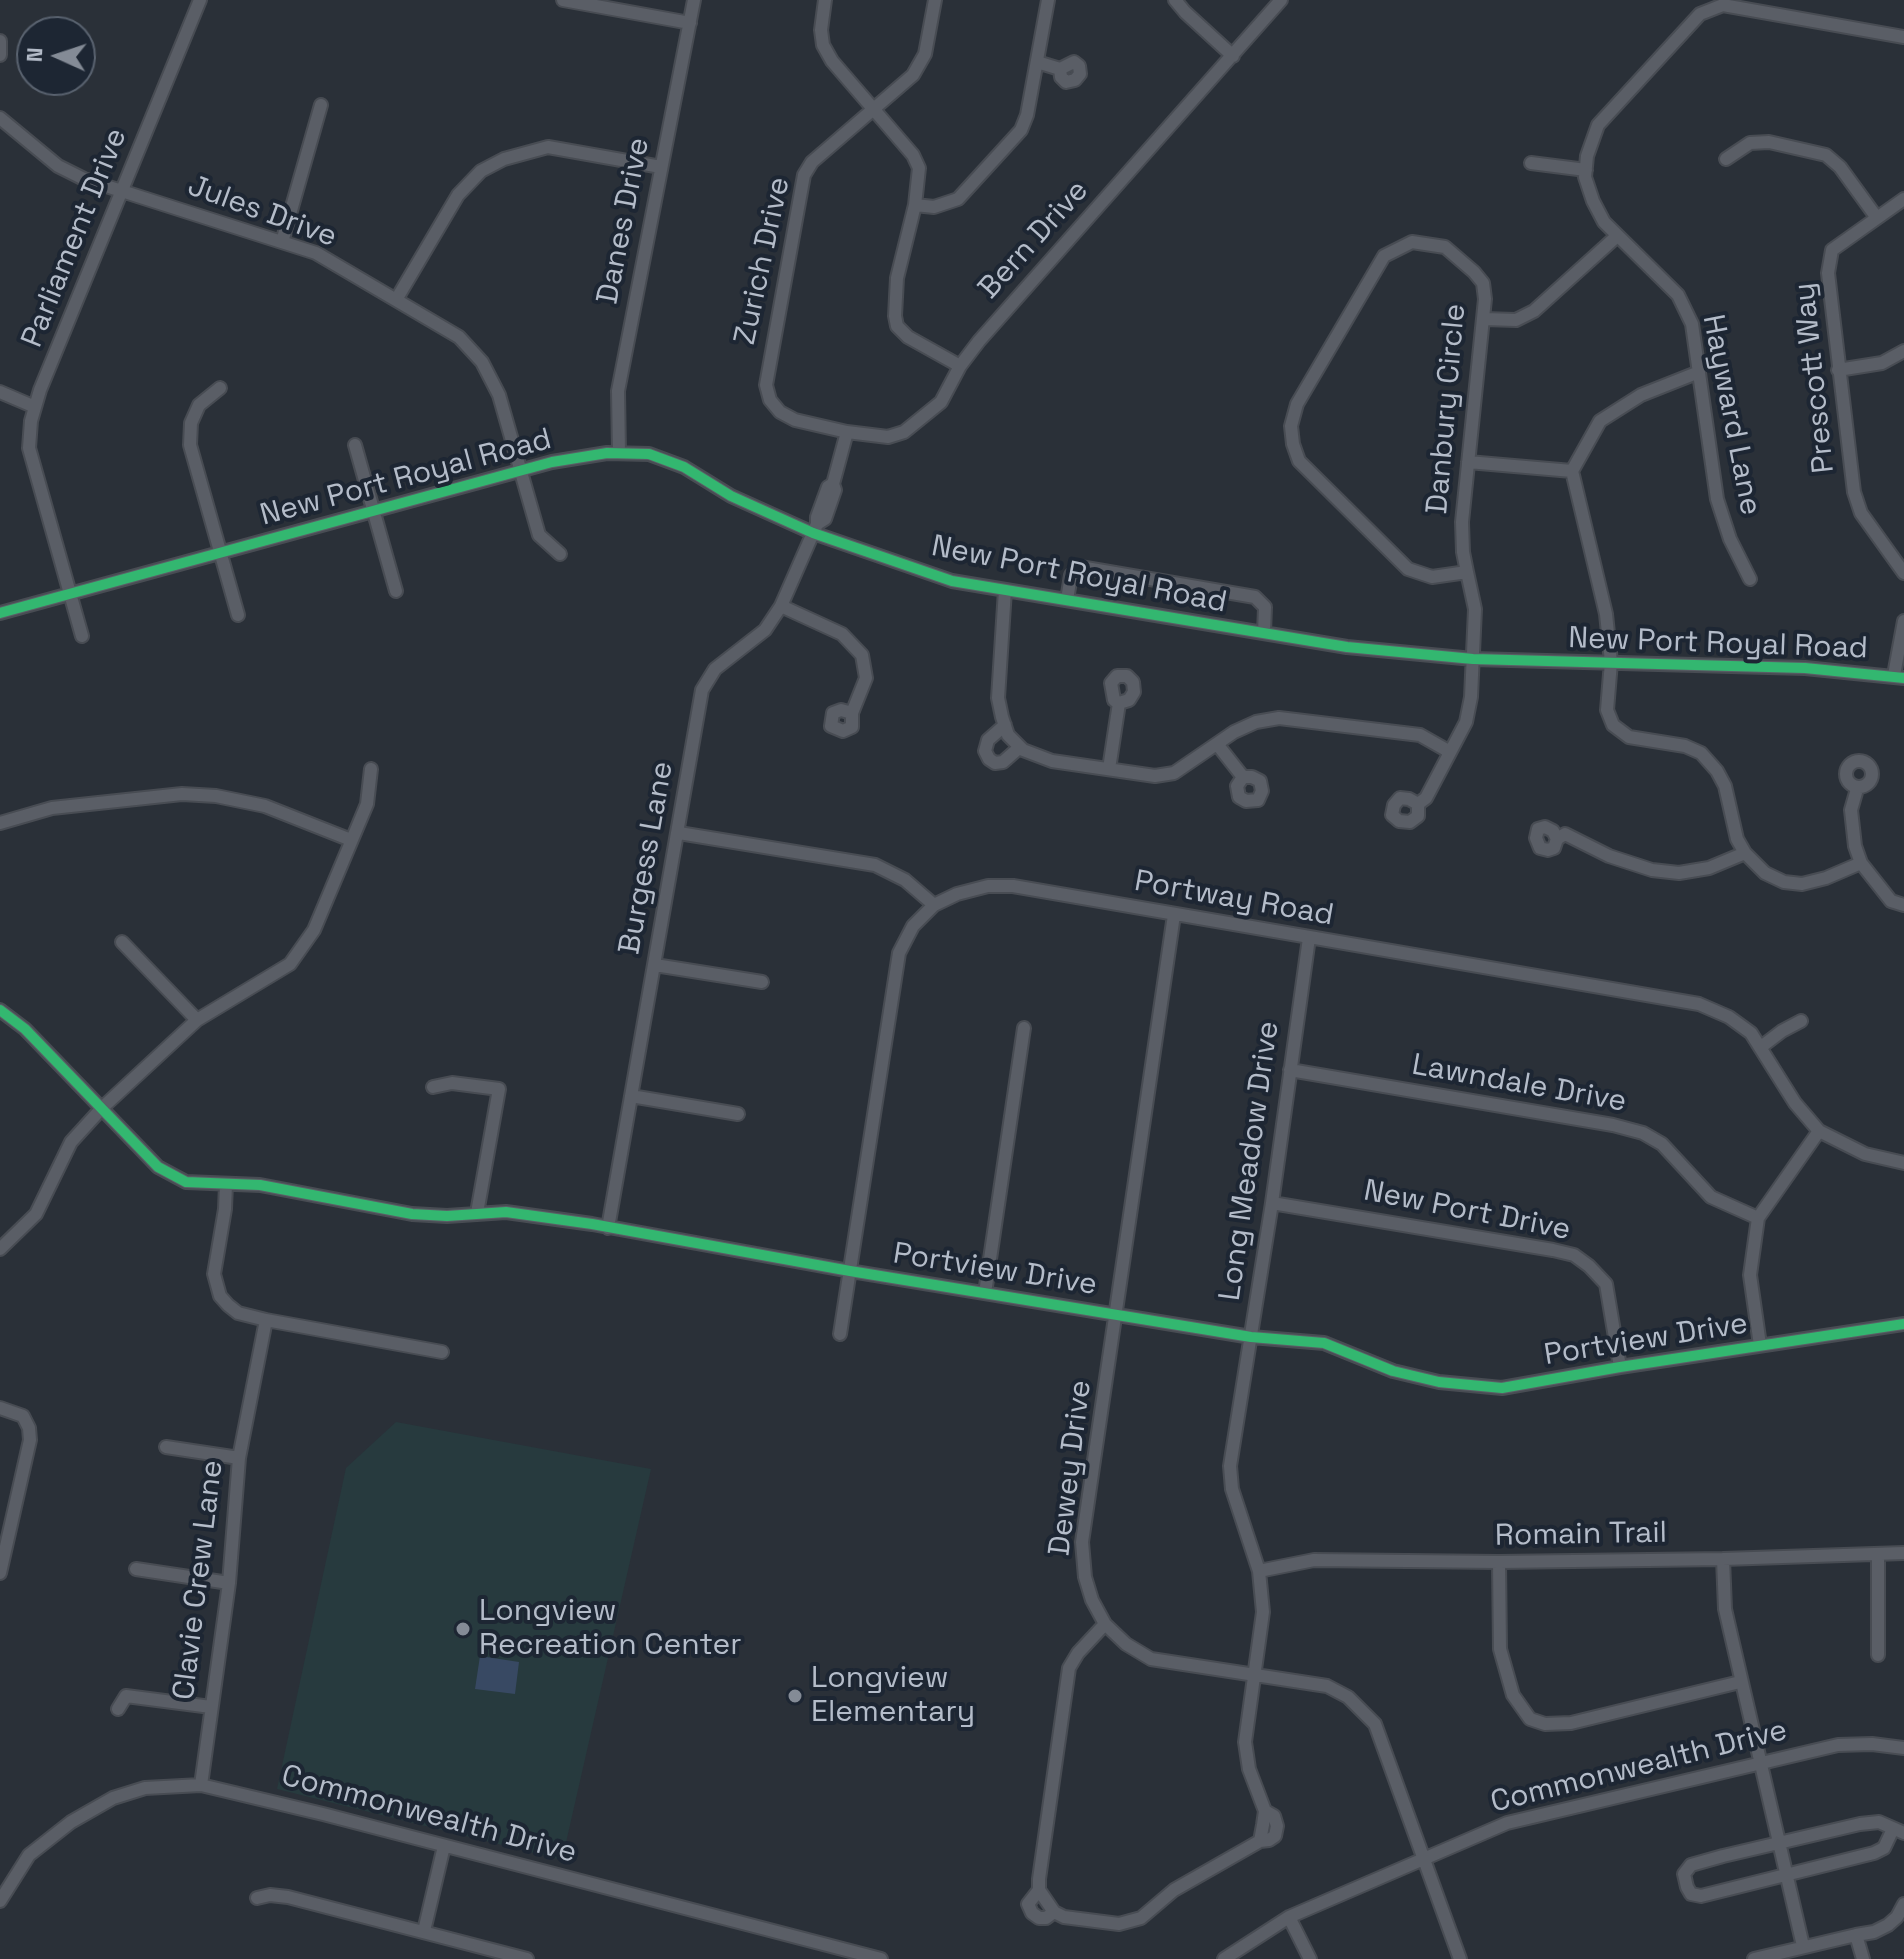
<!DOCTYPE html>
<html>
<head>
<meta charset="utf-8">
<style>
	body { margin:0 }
	#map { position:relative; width:1904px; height:1959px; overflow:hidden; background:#2a3038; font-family:"Space Grotesk",sans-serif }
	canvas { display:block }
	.north { position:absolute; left:16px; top:16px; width:80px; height:80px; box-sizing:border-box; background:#1d2633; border:2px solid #59626f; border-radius:50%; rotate:273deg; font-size:22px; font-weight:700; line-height:32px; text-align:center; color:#b4bcc9 }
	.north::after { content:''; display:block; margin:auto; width:28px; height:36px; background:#848b96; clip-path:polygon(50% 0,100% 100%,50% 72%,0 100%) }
</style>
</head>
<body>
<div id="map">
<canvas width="1904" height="1959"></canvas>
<div class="north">N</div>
</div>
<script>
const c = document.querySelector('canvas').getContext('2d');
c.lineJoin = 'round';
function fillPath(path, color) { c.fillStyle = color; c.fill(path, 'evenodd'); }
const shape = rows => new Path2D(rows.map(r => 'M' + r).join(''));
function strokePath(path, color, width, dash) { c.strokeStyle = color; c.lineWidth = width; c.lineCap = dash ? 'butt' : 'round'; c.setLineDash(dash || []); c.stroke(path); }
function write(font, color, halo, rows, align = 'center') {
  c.font = font + ' "Space Grotesk",sans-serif'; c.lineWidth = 8; c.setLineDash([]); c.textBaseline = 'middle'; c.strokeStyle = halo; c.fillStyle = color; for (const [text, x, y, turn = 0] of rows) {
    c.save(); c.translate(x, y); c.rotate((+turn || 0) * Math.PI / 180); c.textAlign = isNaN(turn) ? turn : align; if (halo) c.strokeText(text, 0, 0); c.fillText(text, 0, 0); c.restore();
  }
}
const green = shape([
	[396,1422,651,1469,562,1860,277,1789,346,1468]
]);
const water = shape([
	[480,1656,519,1662,515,1694,475,1689]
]);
const minor = shape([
	[563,0,690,23],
	[825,0,821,30,823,45,832,61,913,155,919,168,915,205,897,278,895,316,897,326,908,337,960,366],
	[1175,0,1185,12,1233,56],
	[0,41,0,55],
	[1037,62,1060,69,1074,62,1079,66,1080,74,1075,80,1066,82,1061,77,1060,69],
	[0,118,58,166,84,179,316,253,459,337,482,362,499,395,539,535,560,554],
	[1726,159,1750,143,1769,142,1826,155,1840,167,1877,218],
	[1531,163,1586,170],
	[1904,199,1832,250,1828,273,1854,492,1861,513,1904,573],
	[915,205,934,207,958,199,1021,130,1027,115,1048,0],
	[282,242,321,105],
	[396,300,458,195,481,171,504,159,548,147,661,167],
	[1484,319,1516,320,1534,311,1617,236],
	[1838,370,1882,363,1904,351],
	[1699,372,1641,395,1600,421,1572,471,1606,614,1611,662,1607,710,1613,725,1629,737,1685,746,1701,753,1717,771,1725,786,1737,839,1745,853,1765,873,1784,882,1802,884,1826,878,1861,863],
	[220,388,199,405,191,423,190,445,238,615],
	[0,392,35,407],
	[847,432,795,420,780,412,770,400,766,385,804,175,812,162,913,75,925,54,935,0],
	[355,445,396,591],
	[619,453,618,391,694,0],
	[1468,462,1572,471],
	[833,484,847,432,888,437,904,432,941,402,960,366,979,341,1281,0],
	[833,484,835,490,825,519,817,524,817,517,828,487,833,484],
	[1750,579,1730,539,1717,499,1692,324,1678,295,1604,222,1593,201,1585,177,1587,156,1598,125,1700,14,1723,5,1904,37],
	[1005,590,998,698,1002,717,1008,735,1023,750,1052,761,1155,776,1174,773,1234,732,1256,722,1279,718,1420,735,1450,752],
	[1067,600,1071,575,1080,567,1255,597,1265,607,1264,633],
	[781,606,842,634,862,655,866,678,852,713,852,727,843,731,831,726,833,713,841,710,852,713],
	[0,613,552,462,607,453,649,454,684,467,731,496,813,533,952,581,1347,647,1473,659,1805,668,1904,678],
	[82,636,29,448,31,421,40,390,200,0],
	[1894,675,1904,621],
	[1005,725,988,740,985,751,989,759,995,763,1003,762,1020,747],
	[1217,744,1243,777,1252,777,1260,781,1262,791,1258,800,1246,801,1239,797,1237,786,1243,777],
	'1846 774a13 13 0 1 1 26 0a13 13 0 1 1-26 0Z',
	[1109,769,1119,703,1129,700,1134,692,1133,682,1127,676,1117,676,1111,683,1114,700,1119,703],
	[1857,789,1851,810,1855,846,1861,863,1891,901,1904,905],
	[1418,804,1409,799,1400,798,1394,805,1392,815,1399,821,1410,822,1418,816,1418,804,1426,798,1466,722,1471,697,1475,609,1467,572,1463,552,1462,522,1485,299,1483,283,1474,272,1445,247,1412,242,1384,256,1297,404,1291,426,1293,444,1299,461,1408,569,1432,577,1467,572],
	[0,823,52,808,182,794,216,796,265,806,351,840],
	[679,833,875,865,905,880,934,905],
	[1557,839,1554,848,1548,850,1540,848,1536,838,1538,829,1545,827,1553,831,1557,839,1565,834,1609,856,1652,870,1679,873,1709,868,1745,853],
	[1174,915,1082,1542,1085,1577,1092,1600,1105,1624,1126,1644,1151,1659,1327,1686,1348,1697,1375,1724,1460,1959],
	[122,942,197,1020],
	[655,965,762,982],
	[0,1010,25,1029,158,1167,186,1182,260,1185,412,1214,447,1216,506,1212,592,1224,850,1271,1251,1337,1324,1343,1393,1371,1439,1382,1502,1388,1620,1367,1904,1324],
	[1761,1047,1782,1031,1801,1021],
	[1290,1070,1613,1125,1643,1133,1662,1144,1711,1197,1758,1218],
	[433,1087,452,1083,499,1089,477,1213],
	[631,1096,738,1114],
	[226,1184,225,1209,214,1274,220,1296,228,1305,238,1313,266,1320,442,1352],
	[1272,1203,1553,1250,1574,1255,1589,1266,1606,1284,1620,1367],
	[608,1228,702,690,715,669,765,630,781,606,817,524],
	[0,1249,36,1214,71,1142,102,1108,197,1020,290,964,314,930,367,804,371,769],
	[985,1293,1024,1028],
	[840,1334,899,953,913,926,934,905,957,894,988,886,1013,886,1699,1004,1729,1017,1751,1033,1795,1103,1819,1131,1865,1154,1904,1163],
	[1760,1345,1750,1275,1758,1218,1819,1131],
	[0,1408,23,1416,29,1428,30,1440,0,1573],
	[166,1447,239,1458],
	[1878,1554,1878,1655],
	[1723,1559,1725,1609,1803,1946],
	[1499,1562,1500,1649,1513,1695,1530,1719,1545,1724,1571,1723,1740,1682],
	[136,1569,229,1583],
	[1259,1571,1314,1560,1499,1562,1723,1559,1904,1553],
	[1105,1624,1078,1653,1069,1668,1039,1879,1039,1890,1054,1912,1064,1917,1119,1924,1141,1918,1174,1890,1260,1841,1263,1825,1265,1811,1249,1769,1245,1742,1263,1612,1259,1571,1232,1489,1230,1466,1272,1203,1309,938],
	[118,1709,126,1696,211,1707],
	[201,1785,229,1583,239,1458,266,1320],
	[1893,1829,1884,1848,1874,1853,1701,1896,1691,1894,1687,1887,1684,1874,1691,1865,1723,1856,1860,1824,1879,1822,1904,1833],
	[1260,1841,1269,1840,1275,1836,1277,1826,1274,1816,1265,1811],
	[1039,1890,1028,1904,1032,1913,1039,1918,1046,1918,1054,1912],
	[257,1898,270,1895,288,1897,527,1959],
	[0,1901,29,1855,71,1822,113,1798,145,1788,201,1785,323,1814,881,1959],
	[1289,1917,1310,1959],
	[424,1931,444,1846],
	[1856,1935,1874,1932,1888,1925,1897,1917,1904,1904],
	[1224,1959,1289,1917,1507,1823,1838,1745,1872,1744,1904,1748],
	[1754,1959,1856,1935,1863,1959]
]);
const cycleway = shape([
	[0,613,552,462,607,453,649,454,684,467,731,496,813,533,952,581,1347,647,1473,659,1805,668,1904,678],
	[0,1010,25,1029,158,1167,186,1182,260,1185,412,1214,447,1216,506,1212,592,1224,850,1271,1251,1337,1324,1343,1393,1371,1439,1382,1502,1388,1620,1367,1904,1324]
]);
const markers = [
	[463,1629,8,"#848b96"],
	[795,1696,8,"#848b96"]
];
const streetNames = [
	["Jules Drive",262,212,20],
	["Danes Drive",624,221,-79],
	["Parliament Drive",75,238,-68],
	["Bern Drive",1034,240,-48],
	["Zurich Drive",763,261,-78],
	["Prescott Way",1815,378,-96],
	["Danbury Circle",1447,409,-85],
	["Hayward Lane",1731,415,79],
	["New Port Royal Road",406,478,-15],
	["New Port Royal Road",1079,575,11],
	["New Port Royal Road",1718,644,2],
	["Burgess Lane",647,858,-80],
	["Portway Road",1234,899,10],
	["Lawndale Drive",1519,1084,10],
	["Long Meadow Drive",1250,1161,-82],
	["New Port Drive",1467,1211,11],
	["Portview Drive",995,1270,9],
	["Portview Drive",1646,1340,-9],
	["Dewey Drive",1071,1468,-83],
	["Romain Trail",1581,1535,-1],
	["Clavie Crew Lane",199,1580,-83],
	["Commonwealth Drive",1639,1767,-14],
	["Commonwealth Drive",429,1815,15]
];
const poiNames = [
	["Longview",479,1612],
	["Recreation Center",479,1646],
	["Longview",811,1679],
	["Elementary",811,1713]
];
fillPath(green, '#273a3e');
fillPath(water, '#384963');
strokePath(minor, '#484c53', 16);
strokePath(minor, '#5a5e66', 12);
strokePath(cycleway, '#33b770', 10);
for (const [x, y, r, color] of markers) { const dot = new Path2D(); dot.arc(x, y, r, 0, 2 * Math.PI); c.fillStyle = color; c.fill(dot); strokePath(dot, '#1d2633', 3); }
write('30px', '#b4bcc9', '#1d2633', streetNames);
write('30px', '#b4bcc9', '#1d2633', poiNames, 'left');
</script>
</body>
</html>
